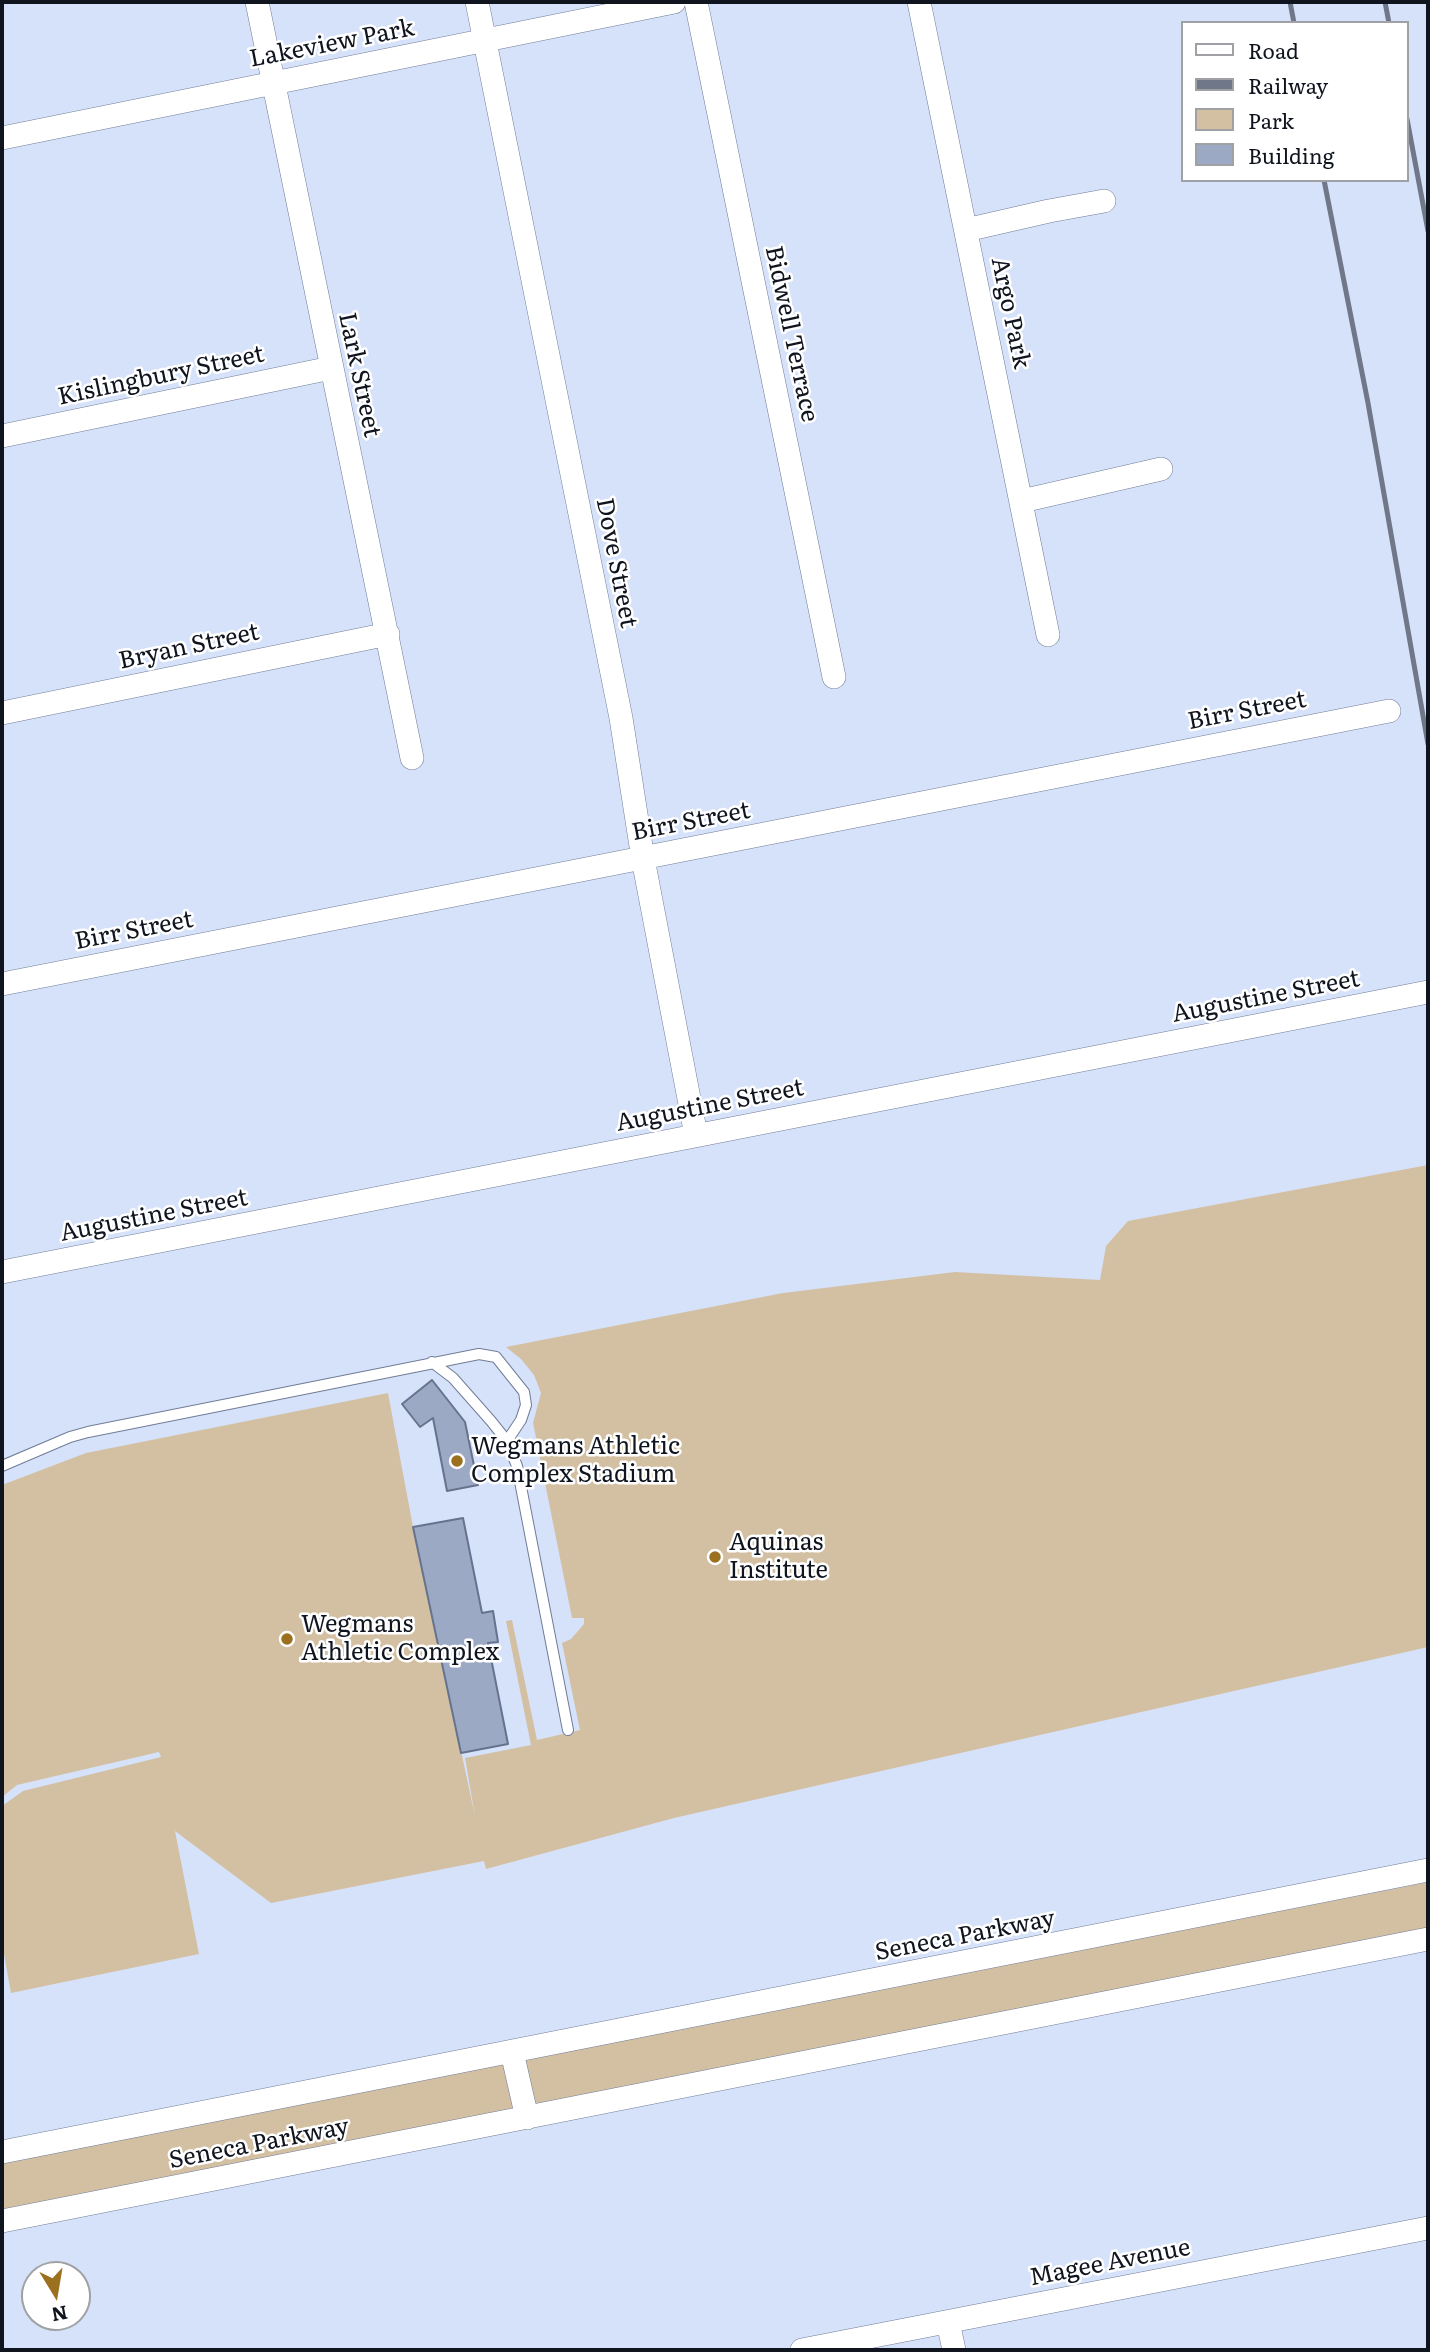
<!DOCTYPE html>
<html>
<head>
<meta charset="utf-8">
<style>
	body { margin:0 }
	#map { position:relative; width:1430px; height:2352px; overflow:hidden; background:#d6e2fa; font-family:Literata,serif }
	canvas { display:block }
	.frame { position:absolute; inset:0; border:4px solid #0f141e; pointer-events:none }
	.legend { position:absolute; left:1181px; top:21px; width:228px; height:161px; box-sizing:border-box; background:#fff; border:2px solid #9fa1a5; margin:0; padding:9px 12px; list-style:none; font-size:21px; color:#0f141e }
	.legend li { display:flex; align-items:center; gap:14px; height:35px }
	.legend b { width:35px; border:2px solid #9fa1a5 }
	.north { position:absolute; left:21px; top:2261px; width:70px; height:70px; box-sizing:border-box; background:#fff; border:2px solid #9fa1a5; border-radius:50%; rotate:169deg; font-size:19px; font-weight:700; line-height:28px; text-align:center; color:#0f141e }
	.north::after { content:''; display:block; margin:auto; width:24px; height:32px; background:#9b701f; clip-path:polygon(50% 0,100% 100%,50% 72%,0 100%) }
</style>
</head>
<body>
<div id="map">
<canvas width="1430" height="2352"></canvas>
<div class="frame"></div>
<ul class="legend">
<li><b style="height:9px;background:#fff"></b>Road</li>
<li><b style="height:9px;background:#6f7788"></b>Railway</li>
<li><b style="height:19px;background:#d3c0a3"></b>Park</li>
<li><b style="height:19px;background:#9ca9c5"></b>Building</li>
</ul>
<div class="north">N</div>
</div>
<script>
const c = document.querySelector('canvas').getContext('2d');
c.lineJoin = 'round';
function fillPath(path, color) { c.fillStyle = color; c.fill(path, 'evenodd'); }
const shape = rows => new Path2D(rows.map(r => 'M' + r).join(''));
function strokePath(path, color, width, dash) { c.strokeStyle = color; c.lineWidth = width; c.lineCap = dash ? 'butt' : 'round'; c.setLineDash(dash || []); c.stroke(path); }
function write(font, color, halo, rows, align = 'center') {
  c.font = font + ' Literata,serif'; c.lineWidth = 5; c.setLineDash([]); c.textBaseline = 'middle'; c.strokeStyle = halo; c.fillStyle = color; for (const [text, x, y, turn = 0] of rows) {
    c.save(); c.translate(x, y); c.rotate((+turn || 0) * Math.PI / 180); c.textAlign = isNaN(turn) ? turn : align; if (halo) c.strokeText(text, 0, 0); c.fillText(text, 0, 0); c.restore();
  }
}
const green = shape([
	[1428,1165,1428,1647,674,1818,486,1869,484,1861,271,1903,175,1831,199,1954,11,1993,2,1943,2,1806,23,1791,161,1757,159,1752,17,1785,2,1797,2,1485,86,1453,388,1393,413,1527,475,1816,465,1758,531,1745,506,1621,512,1620,537,1740,580,1730,562,1643,571,1639,584,1624,584,1618,572,1618,533,1423,541,1393,534,1375,521,1359,506,1347,783,1293,955,1272,1100,1280,1106,1246,1128,1221],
	[1428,1882,1428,1933,2,2213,2,2162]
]);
const building = shape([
	[432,1380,465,1422,478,1485,447,1491,433,1418,420,1427,402,1404,432,1380],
	[463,1518,482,1613,493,1611,498,1642,488,1643,508,1744,461,1753,413,1527,463,1518]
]);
const service = shape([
	[432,1362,453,1378,491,1421,507,1441,517,1466,568,1730],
	[2,1466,70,1437,88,1432,479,1354,496,1357,524,1392,526,1405,521,1420,507,1441]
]);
const minor = shape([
	[257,2,412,758],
	[477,2,621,718,643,859,696,1135],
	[696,2,834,677],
	[919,2,1048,635],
	[2,138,674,2],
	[966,230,1049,211,1104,201],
	[2,436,331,368],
	[1022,501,1161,469],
	[2,713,388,634],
	[2,984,1389,711],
	[2,1272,1428,992],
	[512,2052,527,2118],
	[2,2152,1428,1870],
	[2,2221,1428,1939],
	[948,2322,954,2350],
	[802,2350,1428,2228]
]);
const rail = shape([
	[1290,2,1294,23],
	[1385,2,1389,23],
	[1407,119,1428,231],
	[1324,180,1368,403,1428,744]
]);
const markers = [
	[457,1461,7,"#9b701f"],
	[715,1557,7,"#9b701f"],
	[287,1639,7,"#9b701f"]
];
const streetNames = [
	["Lakeview Park",332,44,-11],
	["Argo Park",1010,313,78],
	["Bidwell Terrace",791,334,78],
	["Lark Street",359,375,78],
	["Kislingbury Street",161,376,-12],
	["Dove Street",616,563,79],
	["Bryan Street",189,647,-12],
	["Birr Street",1247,711,-11],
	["Birr Street",691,822,-11],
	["Birr Street",134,931,-11],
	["Augustine Street",1266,997,-11],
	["Augustine Street",710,1106,-11],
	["Augustine Street",154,1216,-11],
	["Seneca Parkway",965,1936,-11],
	["Seneca Parkway",259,2144,-11],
	["Magee Avenue",1110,2263,-11]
];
const poiNames = [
	["Wegmans Athletic",471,1447],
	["Complex Stadium",471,1475],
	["Aquinas",729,1543],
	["Institute",729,1571],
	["Wegmans",301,1625],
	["Athletic Complex",301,1653]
];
fillPath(green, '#d3c0a3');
fillPath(building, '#9ca9c5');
strokePath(building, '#66738d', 2);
strokePath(service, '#707d97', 12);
strokePath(minor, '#707d97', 24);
strokePath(service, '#fff', 10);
strokePath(minor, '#fff', 23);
strokePath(rail, '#6f7788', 5);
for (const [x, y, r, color] of markers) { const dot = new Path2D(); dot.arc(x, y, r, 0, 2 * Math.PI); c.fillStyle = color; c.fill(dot); strokePath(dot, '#fff', 2.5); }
write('24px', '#0f141e', '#fff', streetNames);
write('24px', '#0f141e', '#fff', poiNames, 'left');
</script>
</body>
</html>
